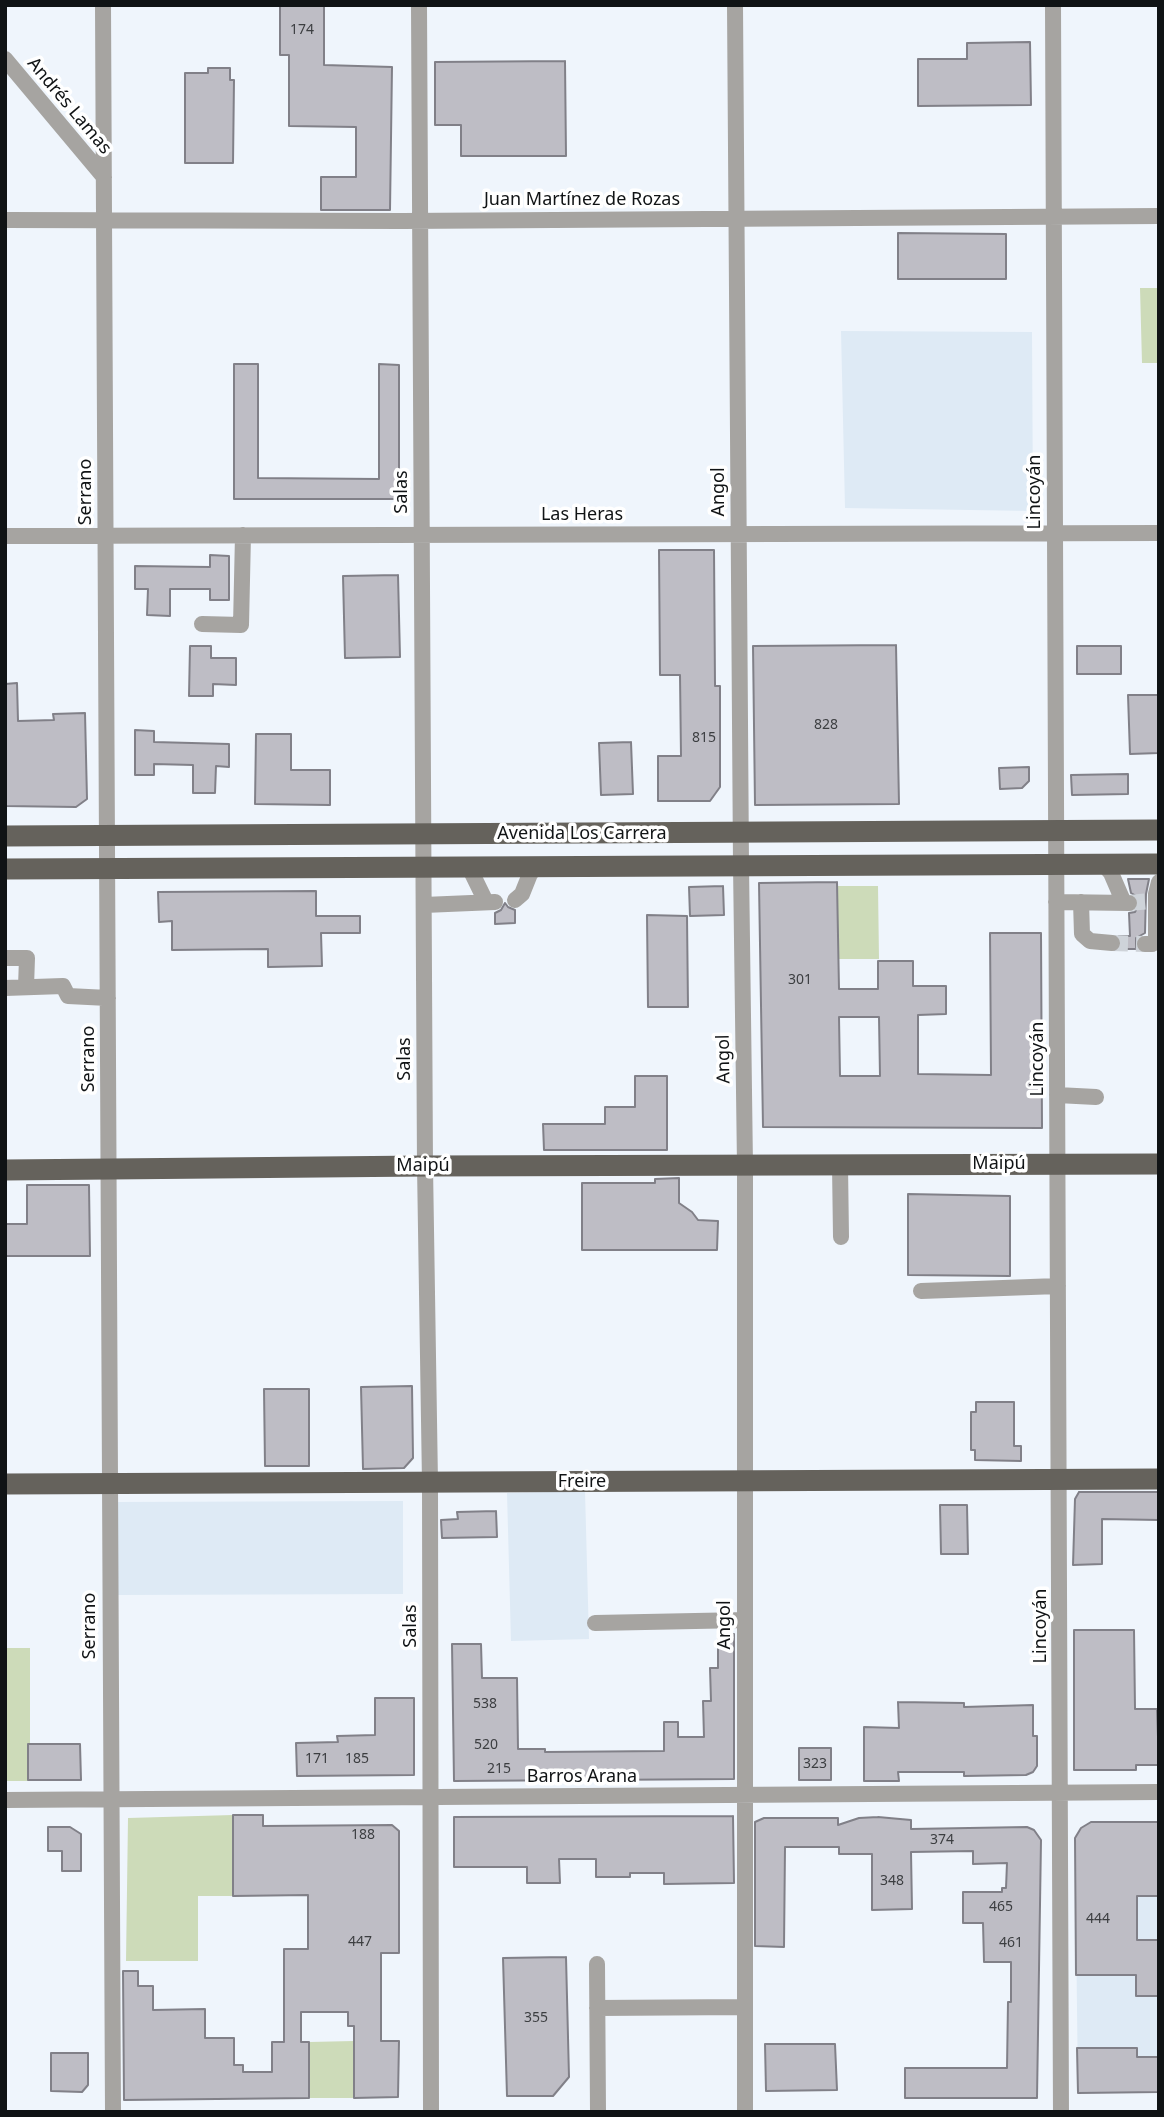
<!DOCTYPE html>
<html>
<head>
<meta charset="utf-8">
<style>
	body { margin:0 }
	#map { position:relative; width:1164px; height:2117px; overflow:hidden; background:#eff5fc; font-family:"Noto Sans",sans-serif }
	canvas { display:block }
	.frame { position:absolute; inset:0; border:7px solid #101315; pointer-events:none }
</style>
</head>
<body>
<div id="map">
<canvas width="1164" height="2117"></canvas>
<div class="frame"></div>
</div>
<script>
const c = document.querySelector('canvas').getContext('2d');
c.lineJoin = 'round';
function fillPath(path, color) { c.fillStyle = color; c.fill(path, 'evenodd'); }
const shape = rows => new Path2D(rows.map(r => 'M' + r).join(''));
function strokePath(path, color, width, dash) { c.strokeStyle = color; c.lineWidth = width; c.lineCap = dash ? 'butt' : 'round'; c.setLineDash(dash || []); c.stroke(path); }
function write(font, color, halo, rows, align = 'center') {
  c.font = font + ' "Noto Sans",sans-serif'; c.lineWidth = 7; c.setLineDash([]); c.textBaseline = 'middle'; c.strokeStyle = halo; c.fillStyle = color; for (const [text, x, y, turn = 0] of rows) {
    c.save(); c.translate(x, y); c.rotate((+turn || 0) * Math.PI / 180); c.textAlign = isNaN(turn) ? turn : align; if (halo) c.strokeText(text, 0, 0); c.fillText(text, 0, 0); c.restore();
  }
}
const built = shape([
	[841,331,1032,332,1033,511,845,508],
	[585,1491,589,1639,511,1641,507,1493],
	[403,1501,403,1594,118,1595,118,1502],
	[1091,1822,1159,1822,1159,2092,1078,2093,1075,1838,1081,1828]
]);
const green = shape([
	[1140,288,1159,288,1159,363,1142,363],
	[836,886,878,886,879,959,836,959],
	[5,1648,30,1648,30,1781,5,1781],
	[233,1815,233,1896,198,1896,198,1961,126,1961,128,1818],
	[354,2041,354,2098,309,2098,309,2042]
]);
const building = shape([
	[280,5,324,5,324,65,392,67,390,210,321,210,321,177,356,177,356,127,289,126,289,55,280,55,280,5],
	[1030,42,1031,105,918,106,918,59,967,59,967,43,1030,42],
	[565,61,566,156,461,156,461,125,435,125,435,62,565,61],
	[208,68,230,68,230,80,234,80,233,163,185,163,185,73,208,73,208,68],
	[898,233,1006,234,1006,279,898,279,898,233],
	[234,364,258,364,258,478,379,479,379,364,399,365,399,499,234,499,234,364],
	[659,550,714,550,715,686,720,686,720,787,710,801,658,801,658,756,681,756,680,675,660,675,659,550],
	[210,555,229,556,229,600,210,600,210,589,170,589,170,616,147,615,148,589,135,589,135,566,210,567,210,555],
	[398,575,400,657,345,658,343,576,398,575],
	[896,645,899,804,755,805,753,646,896,645],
	[190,646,211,646,211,658,236,658,236,685,213,684,213,696,189,696,190,646],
	[1077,646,1121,646,1121,674,1077,674,1077,646],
	[17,683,18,721,54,720,53,714,85,713,87,799,76,807,5,806,5,684,17,683],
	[1128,695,1159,695,1159,753,1130,754,1128,695],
	[135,730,154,731,154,742,229,744,229,767,216,766,215,793,193,793,193,765,154,764,154,775,135,775,135,730],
	[256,734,291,734,291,770,330,770,330,805,255,804,256,734],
	[631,742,633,794,601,795,599,743,631,742],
	[1029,767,1029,781,1022,788,1000,789,999,768,1029,767],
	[1128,774,1128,794,1072,795,1071,775,1128,774],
	[1128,879,1149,879,1146,894,1145,933,1136,938,1136,949,1121,949,1122,943,1119,936,1130,936,1129,913,1135,912,1139,904,1138,897,1131,893,1128,879],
	[837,882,839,989,878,989,878,961,913,961,913,986,946,986,946,1014,918,1015,918,1074,991,1075,990,933,1041,933,1042,1128,763,1127,759,883,837,882],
	[839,1017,879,1017,880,1076,840,1076,839,1017],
	[723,886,724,915,690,916,689,887,723,886],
	[316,891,316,916,360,916,360,933,321,933,322,966,268,967,268,949,172,950,172,921,159,922,158,892,316,891],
	[505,903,508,907,515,910,515,923,495,924,495,913,501,910,505,903],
	[647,915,687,916,688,1007,648,1007,647,915],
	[635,1076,667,1076,667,1150,544,1150,543,1124,605,1124,605,1107,635,1107,635,1076],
	[679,1178,679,1203,692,1212,698,1220,718,1221,717,1250,582,1250,582,1183,655,1183,655,1179,679,1178],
	[27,1185,89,1185,90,1256,5,1256,5,1224,27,1224,27,1185],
	[908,1194,1010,1196,1010,1276,908,1275,908,1194],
	[412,1386,413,1458,404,1468,363,1469,361,1387,412,1386],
	[264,1389,309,1389,309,1466,265,1466,264,1389],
	[976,1402,1014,1402,1014,1446,1021,1446,1021,1461,975,1460,975,1450,971,1450,971,1412,976,1412,976,1402],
	[1079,1492,1159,1492,1159,1520,1102,1519,1102,1564,1073,1565,1075,1499,1079,1492],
	[940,1505,967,1505,968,1554,941,1554,940,1505],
	[496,1511,497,1537,442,1538,441,1520,458,1519,457,1512,496,1511],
	[1074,1630,1134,1630,1135,1709,1157,1709,1159,1765,1136,1765,1136,1770,1074,1770,1074,1630],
	[718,1634,734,1634,734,1779,454,1781,452,1644,481,1644,482,1678,517,1678,518,1749,545,1749,545,1752,664,1751,664,1722,678,1722,678,1737,704,1737,703,1701,711,1701,710,1668,718,1668,718,1634],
	[375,1698,414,1698,414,1775,297,1776,296,1743,338,1742,337,1736,375,1735,375,1698],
	[898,1702,964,1703,964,1707,1033,1705,1033,1736,1037,1736,1037,1766,1033,1772,1026,1775,964,1776,964,1772,898,1772,899,1781,864,1781,864,1727,899,1728,898,1702],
	[28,1744,80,1744,81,1780,28,1780,28,1744],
	[799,1748,831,1748,831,1780,799,1780,799,1748],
	[233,1815,263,1815,263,1826,392,1825,399,1831,399,1953,381,1953,381,2041,399,2041,398,2097,354,2098,354,2026,348,2026,348,2012,301,2012,301,2042,309,2042,309,2098,124,2100,123,1971,138,1971,138,1986,153,1986,153,2010,205,2009,205,2038,234,2038,234,2065,243,2065,243,2072,272,2072,272,2042,284,2042,284,1949,308,1949,308,1895,233,1896,233,1815],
	[733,1816,734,1883,664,1884,664,1873,630,1873,630,1877,596,1877,596,1859,559,1859,560,1883,527,1883,527,1867,454,1867,454,1817,733,1816],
	[878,1817,911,1820,911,1829,1027,1827,1034,1830,1041,1840,1037,2098,905,2098,905,2068,1007,2068,1008,2002,1011,2002,1011,1962,984,1962,983,1923,963,1923,963,1892,1002,1892,1002,1888,1006,1888,1007,1863,973,1864,973,1851,911,1852,912,1909,872,1910,872,1854,839,1854,839,1847,785,1847,784,1947,755,1946,755,1822,764,1818,838,1818,838,1825,859,1818,878,1817],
	[1091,1822,1159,1822,1159,1896,1137,1896,1137,1940,1159,1940,1159,1996,1136,1996,1136,1975,1076,1975,1075,1838,1081,1828,1091,1822],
	[48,1827,70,1827,81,1834,81,1871,62,1871,62,1851,48,1851,48,1827],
	[566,1957,569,2077,553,2096,507,2096,503,1958,566,1957],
	[765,2044,835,2044,837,2090,766,2091,765,2044],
	[1077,2048,1137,2048,1137,2057,1159,2057,1159,2092,1078,2093,1077,2048],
	[51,2053,88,2053,88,2085,82,2092,51,2091,51,2053]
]);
const minorTunnel = shape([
	[1129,903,1150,901],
	[1112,943,1145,944]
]);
const minor = shape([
	[103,5,113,2112],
	[419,5,425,1166,430,1483,431,2112],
	[735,5,741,865,745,1166,745,2112],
	[1053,5,1061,2112],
	[5,59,104,177],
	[5,220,403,221,1159,216],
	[5,536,1159,533],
	[202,624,241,625,243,535],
	[1103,864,1111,873,1124,903],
	[468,865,486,902],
	[515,900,522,894,530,874,538,865],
	[1056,902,1129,903],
	[1081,902,1082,934,1090,941,1112,943],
	[424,905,495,902],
	[1145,944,1152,944,1156,941,1156,894,1159,882],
	[5,958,27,958,26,987],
	[5,988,63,986,68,996,108,998],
	[1057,1095,1096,1097],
	[840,1165,841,1237],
	[921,1291,1058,1286],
	[595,1623,745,1620],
	[5,1800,1159,1792],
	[597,1964,598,2112],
	[597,2008,745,2007]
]);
const major = shape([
	[5,836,1159,830],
	[5,869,1159,864],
	[5,1170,425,1166,1159,1164],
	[5,1484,1159,1479]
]);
const numberNames = [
	["174",302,30],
	["828",826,725],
	["815",704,738],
	["301",800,980],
	["538",485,1704],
	["520",486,1745],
	["171",317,1759],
	["185",357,1759],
	["323",815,1764],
	["215",499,1769],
	["188",363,1835],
	["374",942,1840],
	["348",892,1881],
	["465",1001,1907],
	["444",1098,1919],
	["447",360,1942],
	["461",1011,1943],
	["355",536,2018]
];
const streetNames = [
	["Andrés Lamas",69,106,50],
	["Juan Martínez de Rozas",582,200],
	["Serrano",86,492,-90],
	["Salas",402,492,-90],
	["Angol",719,492,-90],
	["Lincoyán",1035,492,-90],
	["Las Heras",582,515],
	["Avenida Los Carrera",582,834],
	["Serrano",89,1059,-90],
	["Salas",405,1059,-90],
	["Angol",724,1059,-91],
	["Lincoyán",1038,1059,-90],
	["Maipú",999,1164],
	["Maipú",423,1166],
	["Freire",582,1482],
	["Angol",725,1625,-90],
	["Serrano",90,1626,-90],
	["Salas",411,1626,-90],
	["Lincoyán",1041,1626,-90],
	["Barros Arana",582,1777]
];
fillPath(built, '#deeaf5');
fillPath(green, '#cddbb9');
fillPath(building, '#bebdc5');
strokePath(building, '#818088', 2);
strokePath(minorTunnel, '#ced3d9', 16, [16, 8]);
strokePath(minor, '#a6a4a1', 16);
strokePath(major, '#65625c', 21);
write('14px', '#3c3e41', null, numberNames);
write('18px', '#101315', '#fff', streetNames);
</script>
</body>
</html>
